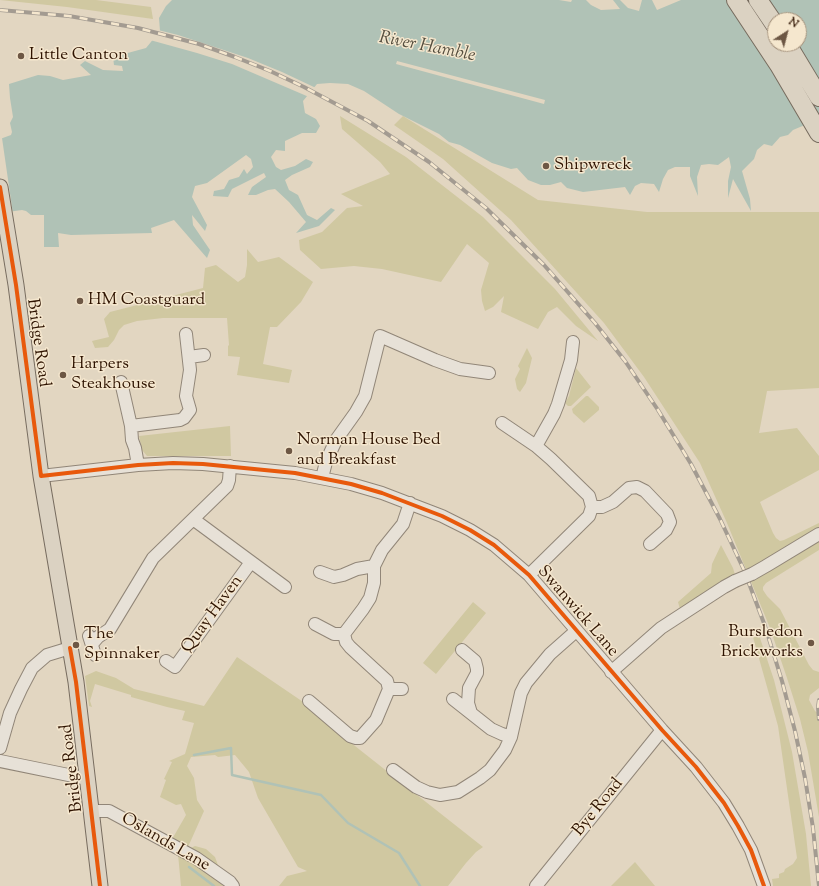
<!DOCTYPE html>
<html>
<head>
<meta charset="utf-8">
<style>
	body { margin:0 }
	#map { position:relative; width:819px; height:886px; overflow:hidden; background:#e2d6c1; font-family:"Sorts Mill Goudy",serif }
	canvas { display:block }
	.north { position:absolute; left:767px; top:12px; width:40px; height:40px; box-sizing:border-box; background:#f5e7ce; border:1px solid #a5927c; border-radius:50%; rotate:36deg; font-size:11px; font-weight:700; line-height:16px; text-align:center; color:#2e1300 }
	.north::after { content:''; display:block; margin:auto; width:14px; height:18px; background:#6d5744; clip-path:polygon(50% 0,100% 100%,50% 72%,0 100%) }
</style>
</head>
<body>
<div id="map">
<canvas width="819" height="886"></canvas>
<div class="north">N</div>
</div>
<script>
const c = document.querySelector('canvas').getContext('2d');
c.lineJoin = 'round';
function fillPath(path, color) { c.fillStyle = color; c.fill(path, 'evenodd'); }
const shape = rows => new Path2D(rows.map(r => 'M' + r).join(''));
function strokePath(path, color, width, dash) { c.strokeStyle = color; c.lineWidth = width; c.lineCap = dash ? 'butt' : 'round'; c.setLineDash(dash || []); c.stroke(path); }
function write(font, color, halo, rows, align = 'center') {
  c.font = font + ' "Sorts Mill Goudy",serif'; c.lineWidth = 3; c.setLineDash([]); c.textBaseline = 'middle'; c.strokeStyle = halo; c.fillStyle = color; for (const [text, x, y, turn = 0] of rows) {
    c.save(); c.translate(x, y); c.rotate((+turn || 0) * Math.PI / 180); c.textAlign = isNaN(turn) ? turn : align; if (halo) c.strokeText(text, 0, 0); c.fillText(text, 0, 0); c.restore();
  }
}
const green = shape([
	[0,0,96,0,151,7,153,19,67,7],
	[340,116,406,157,483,217,555,289,598,341,576,326,557,307,548,312,538,329,501,312,504,296,493,307,485,311,482,301,481,290,489,263,467,244,441,282,382,269,354,266,321,269,300,250,299,240,322,232,347,208,363,206,341,194,390,174,380,162,342,129],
	[403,116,538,200,647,212,819,212,819,388,767,391,759,433,797,428,819,456,819,470,760,502,773,533,776,538,780,541,784,540,819,523,819,550,766,583,763,587,763,590,767,596,780,609,809,665,813,670,819,672,819,688,810,695,809,700,815,711,819,714,819,817,808,752,800,719,787,678,770,628,727,523,700,463,644,377,604,323,511,220,443,159,394,125],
	[247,249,258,262,279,257,313,282,301,302,277,327,270,327,263,364,292,370,289,383,237,375,240,357,228,356,228,346,229,345,227,318,163,318,137,321,124,325,119,330,114,340,108,347,95,348,92,341,109,337,104,319,110,312,203,288,205,268,216,265,238,282,245,277,247,265],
	[527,348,532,358,526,383,520,392,517,389,515,379,520,369,518,366],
	[576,368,591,387,571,406,568,406,565,403,569,396],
	[586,396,588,396,599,407,599,410,584,423,573,413,572,409],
	[230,426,231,456,147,456,142,450,139,436],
	[721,545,733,568,736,578,680,609,678,602,711,573,712,564],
	[473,602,486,613,436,674,423,663],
	[759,635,774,680,792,752,806,834,811,886,773,886,772,879,779,878,779,874,784,872,785,869,793,864,797,858,778,726,753,637],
	[237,657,312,708,336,731,483,847,476,852,466,863,448,886,279,886,287,876,307,871,298,867,258,798,249,772,235,755,218,757,215,755,191,757,187,766,194,778,197,800,204,811,188,847,171,841,186,815,181,804,176,805,160,797,166,780,164,779,172,762,169,761,185,754,194,723,182,720,185,711,167,707,131,697,131,695,95,684,90,701,92,707,89,706,85,676,96,671,116,678,134,689,204,706],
	[195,846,206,849,215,857,219,868,238,886,181,886,178,854],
	[635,862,655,886,611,886]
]);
const water = shape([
	[172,0,559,0,571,2,572,0,586,0,591,5,601,10,620,9,613,0,620,0,628,8,639,11,642,0,652,0,657,10,681,0,819,0,819,119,793,130,788,135,780,137,772,146,764,144,757,150,754,159,742,171,750,199,751,211,733,179,728,198,728,181,731,167,729,157,718,165,709,164,701,165,697,177,698,196,690,176,690,167,675,167,668,170,663,179,659,192,654,184,641,183,635,186,630,195,625,187,583,192,567,188,561,182,550,185,541,185,528,180,517,168,511,169,492,163,460,145,449,142,439,134,399,114,364,91,348,84,330,83,317,84,303,101,305,113,316,119,320,126,316,133,302,133,285,141,285,151,276,150,271,157,276,167,281,170,295,166,306,159,313,162,310,167,292,175,285,180,289,190,298,195,307,215,317,220,331,208,335,210,319,226,296,233,306,222,289,202,275,189,268,190,256,195,248,195,252,187,266,177,264,173,232,189,228,197,213,196,214,191,224,189,229,180,239,177,244,169,247,174,253,167,251,159,246,155,207,183,195,186,192,197,207,225,205,231,192,215,193,225,210,250,207,258,174,220,151,228,152,233,71,235,58,233,59,247,44,247,44,215,31,215,26,211,22,210,0,213,0,139,11,135,12,132,10,123,13,117,10,98,9,84,38,75,50,76,63,80,91,75,80,65,85,61,103,70,123,71,122,66,114,65,113,57,146,48,160,31,159,18,166,6],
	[775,20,799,20,799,44,775,44]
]);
const pier = shape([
	[158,30,178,35,248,58,282,72,316,88,309,97,232,64,197,53,150,40],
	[397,61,545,100,544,104,396,64],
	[0,138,2,138,13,214,0,215]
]);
const stream = shape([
	[194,755,231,748,232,775,321,795,348,823,399,853,420,886],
	[189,867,214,886]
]);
const minor = shape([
	[189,357,204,355],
	[121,382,131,426],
	[502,423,536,446,551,459,589,496,592,507,589,516,529,575],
	[536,446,554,414,558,404,571,360,573,342],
	[138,465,135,448,132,440,131,426,180,420,184,418,190,410,186,396,190,370,186,334],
	[41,476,138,465,173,463,203,464,295,473,351,484,382,493,442,516,470,530,494,545,529,575,662,730,696,767,724,803,738,826,751,850,764,886],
	[322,478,326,462,336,440,356,412,365,396,380,336,435,360,460,369,489,373],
	[592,507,602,507,613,502,629,488,637,487,645,491,667,514,670,522,666,530,650,544],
	[193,519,285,587],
	[320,572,334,577,343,575,357,569,374,566],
	[752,574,766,566,819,534],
	[315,624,334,634,344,634],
	[89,636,95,655],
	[92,644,98,637,110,629,153,558,227,486,229,480,230,466],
	[462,650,475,661,477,669,477,673,469,688,468,703,471,713],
	[166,661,175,667,251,562],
	[611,672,661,628,724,587,735,581],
	[389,689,402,689],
	[453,699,491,729,502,734,511,737],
	[309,701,350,736,356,738,360,738,376,720,389,689,387,681,350,647,346,642,344,634,363,609,370,598,374,583,374,566,382,550,403,524,410,503],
	[0,748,10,713,21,689,32,668,47,655,70,648],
	[0,761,88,779],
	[393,770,416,787,427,792,440,795,458,792,480,778,490,770,505,750,511,737,521,693,526,683,550,654,576,631],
	[92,811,109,811,196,858,230,882,233,886],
	[536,886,662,730]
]);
const major = shape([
	[0,187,16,285,41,476,76,682,100,886]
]);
const highway = shape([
	[736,0,779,65,819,133],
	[758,0,775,25],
	[787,44,819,97]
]);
const rail = shape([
	[0,10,69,16,138,28,199,44,235,57,270,71,304,87,368,121,429,162,486,208,544,265,595,323,625,361,658,410,691,464,720,519,744,570,765,626,782,681,795,731,805,778,813,828,819,886],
	[819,700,818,707,819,719]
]);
const minorBridge = shape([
	[735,581,752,574]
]);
const cycleway = shape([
	[0,187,16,285,41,476,138,465,173,463,203,464,295,473,351,484,382,493,442,516,470,530,494,545,529,575,662,730,696,767,724,803,738,826,751,850,764,886],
	[70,648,76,682,100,886]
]);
const markers = [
	[21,56,4,"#6d5744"],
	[546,166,4,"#6d5744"],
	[80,301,4,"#6d5744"],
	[63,375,4,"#6d5744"],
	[289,451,4,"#6d5744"],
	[811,643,4,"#6d5744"],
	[76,645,4,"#6d5744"]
];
const poiNames = [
	["Little Canton",29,56],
	["Shipwreck",554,166],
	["HM Coastguard",88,301],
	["Harpers",71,365],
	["Steakhouse",71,385],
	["Norman House Bed",297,441],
	["and Breakfast",297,461],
	["Bursledon",803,633,"right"],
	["Brickworks",803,653,"right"],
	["The",84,635],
	["Spinnaker",84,655]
];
const streetNames = [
	["Bridge Road",37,343,82],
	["Swanwick Lane",577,612,49],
	["Quay Haven",213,615,-54],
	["Bridge Road",73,768,-97],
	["Bye Road",599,808,-51],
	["Oslands Lane",165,843,30]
];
const waterNames = [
	["River Hamble",427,48,11]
];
fillPath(green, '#d0c8a1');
fillPath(water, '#b0c2b6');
fillPath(pier, '#e2d6c1');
strokePath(stream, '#b0c2b6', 2.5);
strokePath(minor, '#918678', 14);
strokePath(major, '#776c5f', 17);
strokePath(highway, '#776c5f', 20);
strokePath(minor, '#e7e1d7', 12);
strokePath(major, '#dbd2c2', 15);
strokePath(highway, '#dbd2c2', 18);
strokePath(rail, '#a39b91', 4);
strokePath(rail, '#f5e7ce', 2.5, [8]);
strokePath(minorBridge, '#918678', 14, []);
strokePath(minorBridge, '#e7e1d7', 12);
strokePath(cycleway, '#e8590c', 4);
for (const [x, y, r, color] of markers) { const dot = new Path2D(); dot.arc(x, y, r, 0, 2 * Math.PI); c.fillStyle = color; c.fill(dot); strokePath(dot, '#f5e7ce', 1.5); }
write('17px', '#2e1300', '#f5e7ce', poiNames, 'left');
write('17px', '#2e1300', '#f5e7ce', streetNames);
write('italic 18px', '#544d3e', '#f5e7ce', waterNames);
</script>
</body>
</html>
